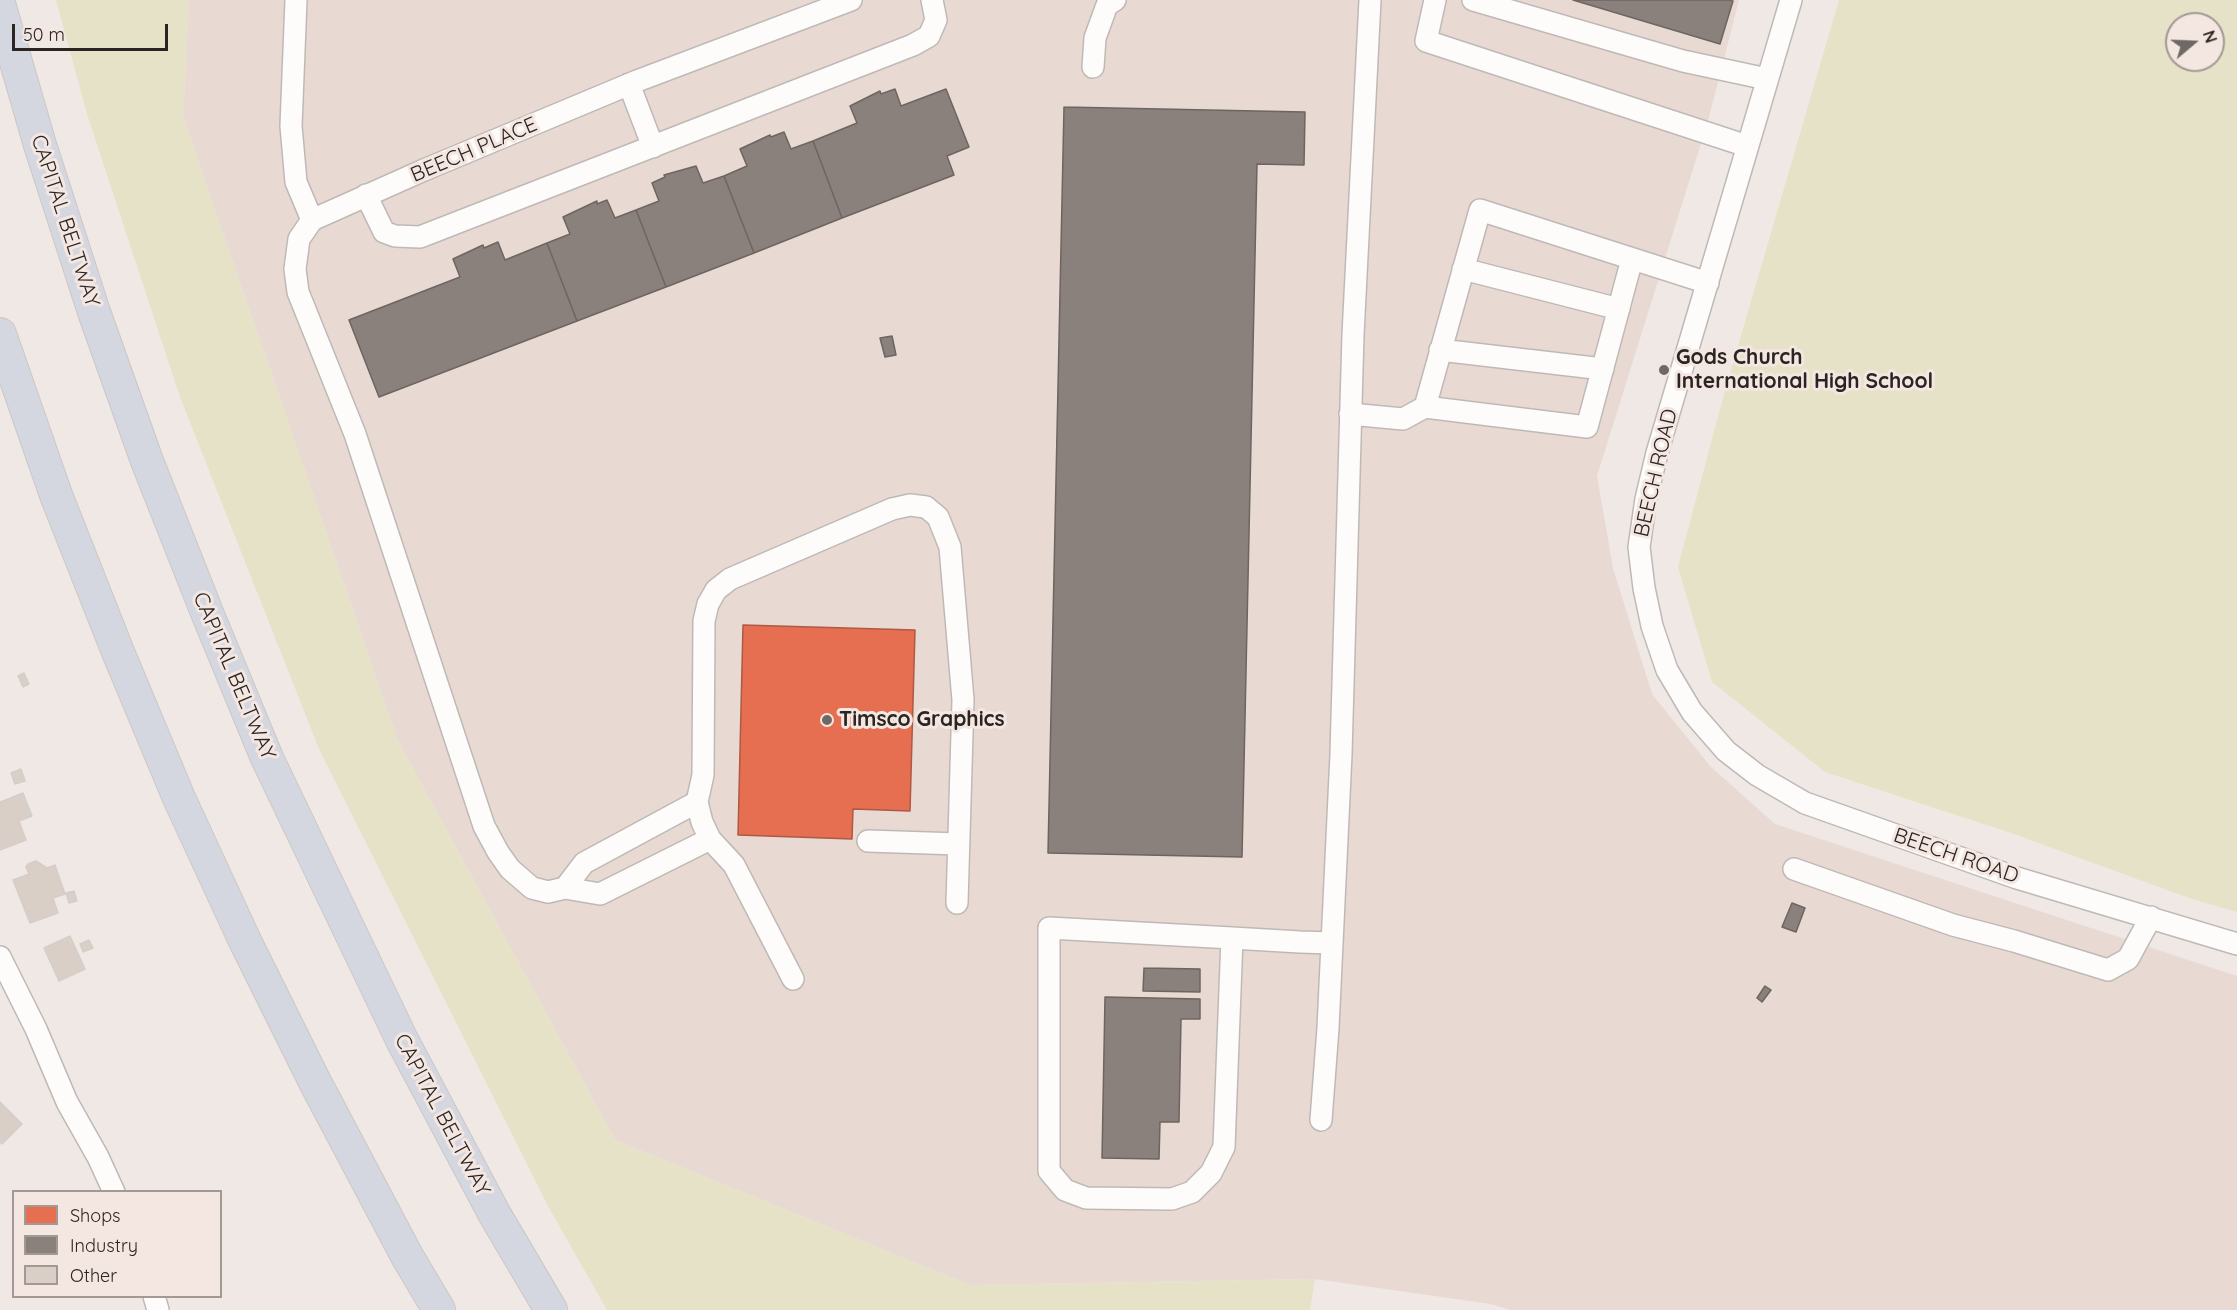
<!DOCTYPE html>
<html>
<head>
<meta charset="utf-8">
<style>
	body { margin:0 }
	#map { position:relative; width:2237px; height:1310px; overflow:hidden; background:#f0e8e4; font-family:Quicksand,sans-serif }
	canvas { display:block }
	.legend { position:absolute; left:12px; top:1190px; width:210px; height:108px; box-sizing:border-box; background:#f4e6e0; border:2px solid #a39994; margin:0; padding:8px 10px; list-style:none; font-size:18px; color:#2a2522 }
	.legend li { display:flex; align-items:center; gap:12px; height:30px }
	.legend b { width:30px; border:2px solid #a39994 }
	.north { position:absolute; left:2165px; top:12px; width:60px; height:60px; box-sizing:border-box; background:#f4e6e0; border:2px solid #a39994; border-radius:50%; rotate:71deg; font-size:16px; font-weight:700; line-height:24px; text-align:center; color:#2a2522 }
	.north::after { content:''; display:block; margin:auto; width:21px; height:27px; background:#6f6966; clip-path:polygon(50% 0,100% 100%,50% 72%,0 100%) }
	.scale { position:absolute; left:12px; top:24px; width:156px; height:27px; box-sizing:border-box; border:3px solid #2a2522; border-top:0; padding-left:8px; font-size:18px; line-height:21px; white-space:nowrap; color:#2a2522; -webkit-text-stroke:4px #f4e6e0; paint-order:stroke }
</style>
</head>
<body>
<div id="map">
<canvas width="2237" height="1310"></canvas>
<ul class="legend">
<li><b style="height:16px;background:#e76f51"></b>Shops</li>
<li><b style="height:16px;background:#8a817c"></b>Industry</li>
<li><b style="height:16px;background:#dacfc7"></b>Other</li>
</ul>
<div class="north">N</div>
<div class="scale">50 m</div>
</div>
<script>
const c = document.querySelector('canvas').getContext('2d');
c.lineJoin = 'round';
function fillPath(path, color) { c.fillStyle = color; c.fill(path, 'evenodd'); }
const shape = rows => new Path2D(rows.map(r => 'M' + r).join(''));
function strokePath(path, color, width, dash) { c.strokeStyle = color; c.lineWidth = width; c.lineCap = dash ? 'butt' : 'round'; c.setLineDash(dash || []); c.stroke(path); }
function write(font, color, halo, rows, align = 'center') {
  c.font = font + ' Quicksand,sans-serif'; c.lineWidth = 6; c.setLineDash([]); c.textBaseline = 'middle'; c.strokeStyle = halo; c.fillStyle = color; for (const [text, x, y, turn = 0] of rows) {
    c.save(); c.translate(x, y); c.rotate((+turn || 0) * Math.PI / 180); c.textAlign = isNaN(turn) ? turn : align; if (halo) c.strokeText(text, 0, 0); c.fillText(text, 0, 0); c.restore();
  }
}
const built = shape([
	[189,0,1739,0,1708,121,1597,476,1613,568,1652,694,1711,767,1775,824,2237,976,2237,1310,1510,1310,1491,1304,1315,1279,970,1285,615,1140,398,741,183,117]
]);
const green = shape([
	[56,0,189,0,183,117,398,741,615,1140,970,1285,1315,1279,1310,1310,607,1310,549,1208,319,749,180,397,87,114],
	[1839,0,2237,0,2237,912,2192,899,2011,833,1825,772,1712,682,1678,567,1724,394],
	[2177,24,2213,24,2213,60,2177,60]
]);
const shops = shape([
	[743,625,915,630,910,811,853,809,852,839,738,835,743,625]
]);
const industry = shape([
	[1573,0,1729,0,1733,1,1720,44,1573,0],
	[895,89,901,106,946,89,969,147,947,156,954,175,842,218,813,141,857,123,850,106,880,91,881,94,895,89],
	[1064,107,1305,112,1304,165,1257,164,1242,857,1048,853,1064,107],
	[784,132,791,149,813,141,842,218,754,253,724,176,747,166,740,149,770,135,771,137,784,132],
	[696,166,703,183,724,176,754,253,666,287,636,210,659,201,652,183,665,177,664,175,696,166],
	[607,200,615,218,636,210,666,287,577,321,547,243,570,234,563,217,597,201,597,204,607,200],
	[498,242,505,260,547,243,577,321,379,397,349,320,460,277,453,259,483,245,484,248,498,242],
	[892,336,896,355,885,357,880,338,892,336],
	[1792,903,1805,908,1796,932,1782,927,1792,903],
	[1144,968,1200,969,1200,992,1143,991,1144,968],
	[1765,986,1771,990,1762,1002,1757,998,1765,986],
	[1105,997,1200,999,1200,1019,1181,1019,1179,1122,1160,1122,1159,1159,1102,1158,1105,997]
]);
const building = shape([
	[24,673,29,684,23,687,18,676,24,673],
	[21,769,25,781,15,784,11,773,21,769],
	[23,793,32,816,19,821,26,840,0,850,0,802,23,793],
	[36,861,47,868,55,865,65,894,53,898,58,913,30,923,13,880,29,874,26,867,28,864,36,861],
	[74,891,77,901,69,903,66,893,74,891],
	[70,936,85,969,59,981,44,948,70,936],
	[89,940,93,948,83,952,80,944,89,940],
	[0,1102,22,1124,2,1144,0,1142,0,1102]
]);
const minor = shape([
	[296,0,291,126,296,182,312,220],
	[1435,0,1426,41,1747,146],
	[1473,0,1683,61,1767,79],
	[1791,0,1657,453,1646,499,1639,547,1644,588,1652,626,1667,670,1692,712,1726,751,1757,775,1805,803,2017,878,2237,944],
	[1093,67,1095,38,1107,5,1115,0],
	[629,84,653,147],
	[366,195,384,232,395,236,420,237,913,45,929,36,936,20,932,0],
	[1632,259,1587,427,1425,407,1480,210,1708,283],
	[1463,269,1619,309],
	[1440,350,1603,369],
	[1350,414,1403,419,1425,407],
	[710,839,600,894,565,888,548,892,532,888,510,869,498,852,484,826,355,434,298,292,295,269,299,239,312,220,424,170,637,81,851,0],
	[868,841,958,844],
	[1794,869,1953,925,2014,941,2108,970,2128,959,2151,917],
	[565,888,584,863,697,802],
	[1232,938,1224,1147,1211,1173,1192,1192,1172,1199,1086,1198,1065,1190,1049,1171,1049,928,1232,938,1300,942,1332,943],
	[0,957,36,1029,67,1102,98,1157,114,1192],
	[793,979,734,865,710,839,702,822,697,802,703,775,704,621,708,604,716,590,730,579,892,509,910,505,926,507,938,517,950,547,963,700,957,903],
	[1321,1120,1328,1028,1341,754,1353,335,1370,0],
	[154,1296,158,1310]
]);
const highway = shape([
	[0,7,40,145,94,312,147,461,208,615,267,758,402,1040,495,1215,551,1310],
	[0,334,56,495,118,652,179,798,245,941,315,1082,407,1256,439,1310]
]);
const markers = [
	[1664,370,6,"#6f6966"],
	[827,720,6,"#6f6966"]
];
const streetNames = [
	["BEECH PLACE",474,150,-23],
	["CAPITAL BELTWAY",65,221,72],
	["BEECH ROAD",1656,473,-77],
	["CAPITAL BELTWAY",234,676,67],
	["BEECH ROAD",1956,856,19],
	["CAPITAL BELTWAY",442,1115,62]
];
const poiNames = [
	["Gods Church",1676,358],
	["International High School",1676,382],
	["Timsco Graphics",839,720]
];
fillPath(built, '#e9d9d3');
fillPath(green, '#e5e2c8');
fillPath(shops, '#e76f51');
strokePath(shops, '#ae5943', 1.5);
fillPath(industry, '#8a817c');
strokePath(industry, '#6d6561', 1.5);
fillPath(building, '#dacfc7');
strokePath(building, '#d4cecb', 1.5);
strokePath(minor, '#bfb9b6', 24);
strokePath(highway, '#cbc7c5', 34);
strokePath(minor, '#fdfcfb', 21);
strokePath(highway, '#d5d7e0', 32);
for (const [x, y, r, color] of markers) { const dot = new Path2D(); dot.arc(x, y, r, 0, 2 * Math.PI); c.fillStyle = color; c.fill(dot); strokePath(dot, '#f4e6e0', 2); }
write('21px', '#2a2522', '#f4e6e0', streetNames);
write('bold 21px', '#2a2522', '#f4e6e0', poiNames, 'left');
</script>
</body>
</html>
